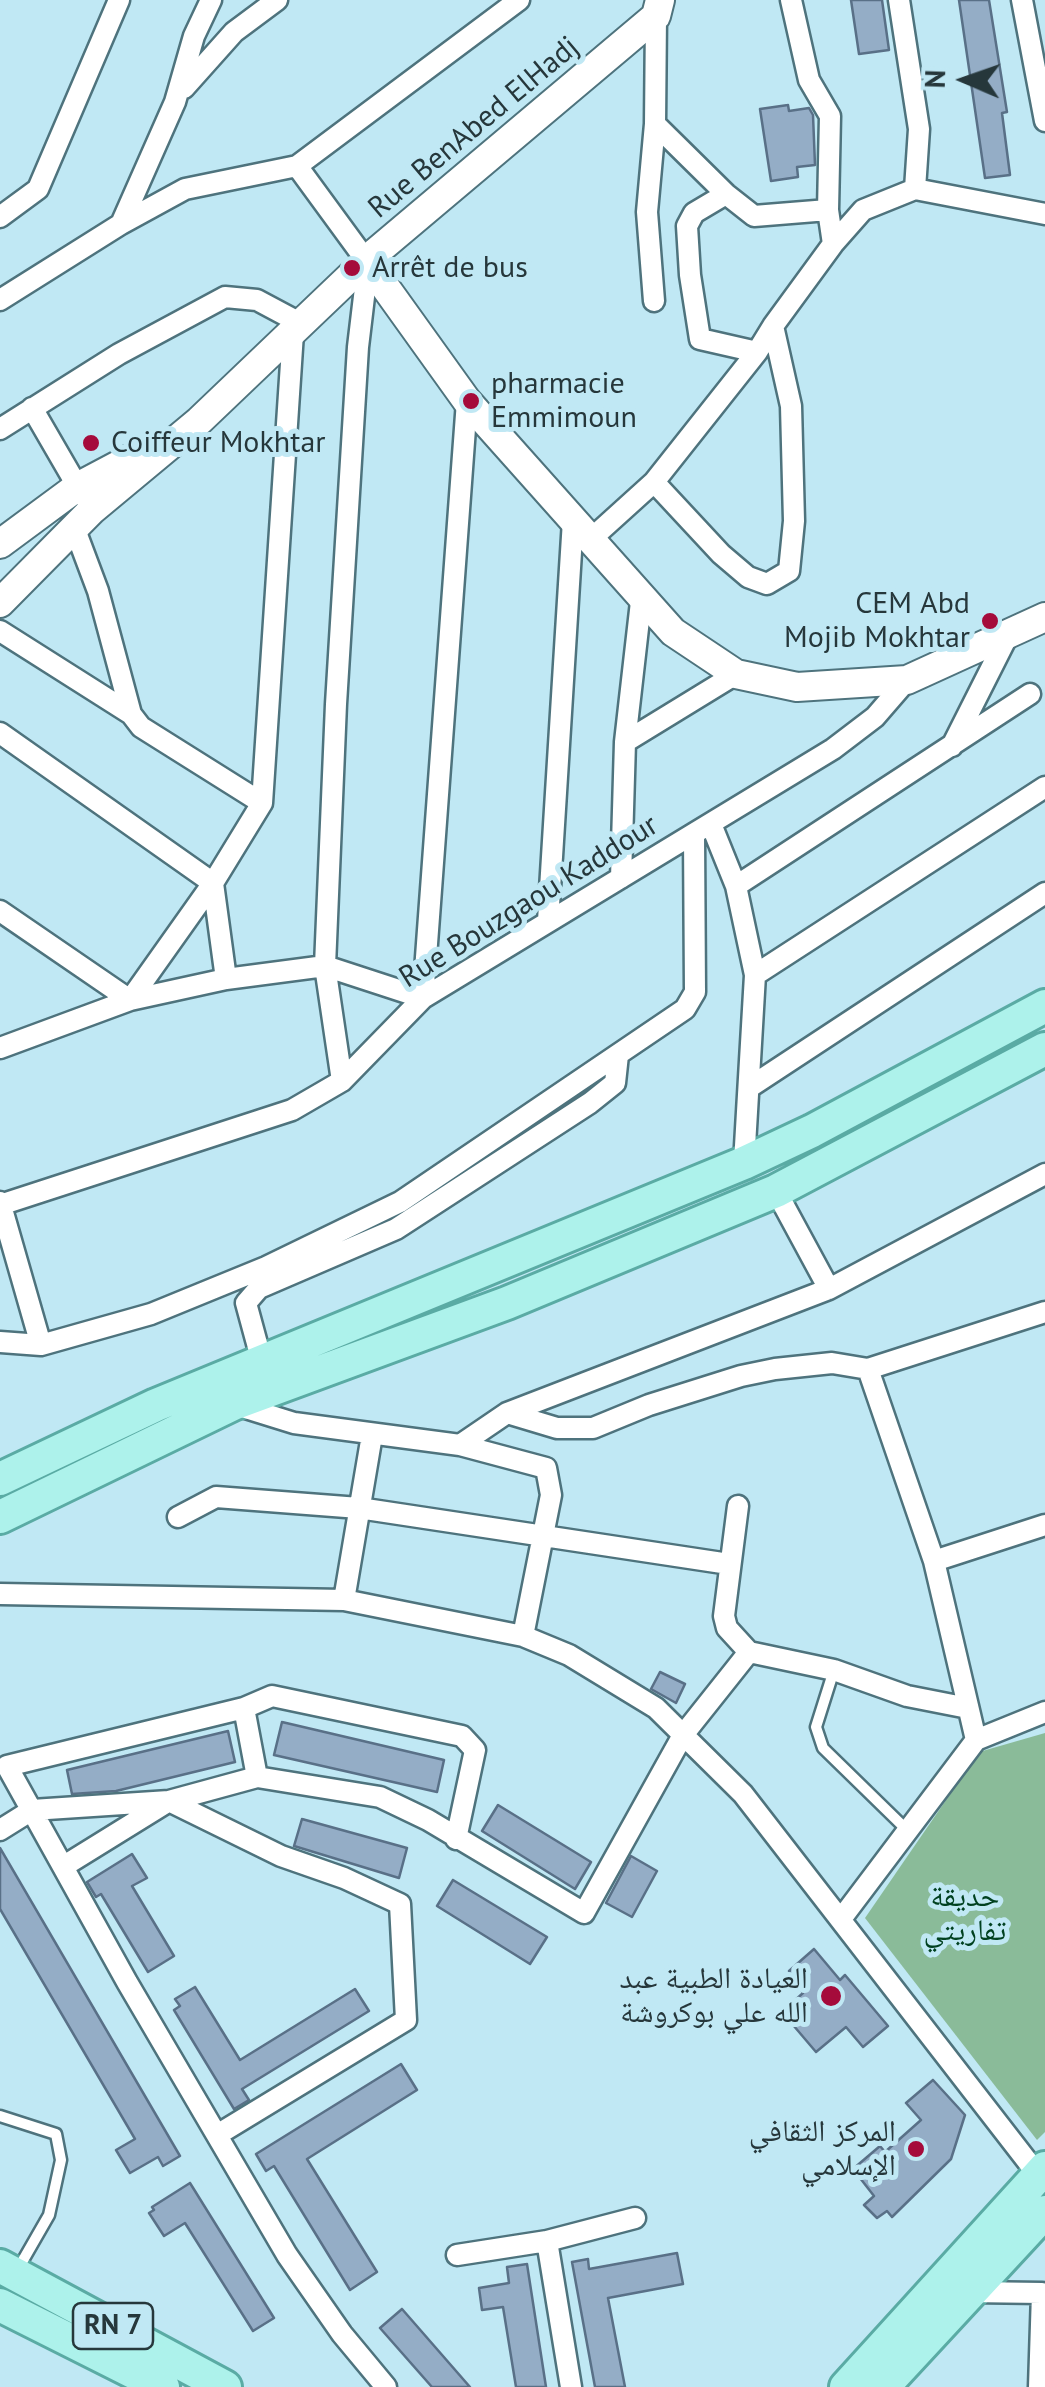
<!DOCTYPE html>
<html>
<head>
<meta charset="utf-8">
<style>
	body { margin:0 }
	#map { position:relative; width:1045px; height:2387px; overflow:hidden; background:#c0e8f4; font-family:"PT Sans",sans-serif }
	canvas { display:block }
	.north { position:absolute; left:915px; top:30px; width:100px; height:100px; -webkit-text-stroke:8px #c0e8f4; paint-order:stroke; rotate:272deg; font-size:28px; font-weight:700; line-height:40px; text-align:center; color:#26373b }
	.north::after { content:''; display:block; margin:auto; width:35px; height:45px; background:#26373b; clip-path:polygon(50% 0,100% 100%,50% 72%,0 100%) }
</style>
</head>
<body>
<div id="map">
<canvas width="1045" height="2387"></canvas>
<div class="north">N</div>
</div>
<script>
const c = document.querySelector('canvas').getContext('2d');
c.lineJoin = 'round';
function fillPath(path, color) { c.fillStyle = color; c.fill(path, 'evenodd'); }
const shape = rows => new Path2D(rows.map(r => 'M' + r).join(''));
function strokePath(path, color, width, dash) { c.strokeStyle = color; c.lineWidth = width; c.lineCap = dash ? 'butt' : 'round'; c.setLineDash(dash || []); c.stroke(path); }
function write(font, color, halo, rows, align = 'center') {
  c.font = font + ' "PT Sans","Noto Naskh Arabic",sans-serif'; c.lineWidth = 10; c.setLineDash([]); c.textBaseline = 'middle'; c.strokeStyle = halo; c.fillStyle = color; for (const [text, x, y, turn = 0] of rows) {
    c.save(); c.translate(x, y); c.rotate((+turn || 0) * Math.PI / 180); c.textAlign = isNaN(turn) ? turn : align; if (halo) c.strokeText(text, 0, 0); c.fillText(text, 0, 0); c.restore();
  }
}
const green = shape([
	[1045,1733,1045,2132,1037,2140,865,1918,979,1752]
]);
const building = shape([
	[851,0,882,0,889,50,859,54,851,0],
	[959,0,989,0,1007,112,1002,113,1010,175,985,178,959,0],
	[788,105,789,111,809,108,813,115,815,165,797,167,798,177,771,181,760,109,788,105],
	[660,1672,685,1684,676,1703,651,1689,660,1672],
	[282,1722,444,1760,437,1792,274,1755,282,1722],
	[228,1731,235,1762,116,1791,72,1794,67,1770,228,1731],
	[498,1805,591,1862,575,1889,482,1831,498,1805],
	[302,1819,407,1848,399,1878,294,1846,302,1819],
	[0,1848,180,2156,163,2166,158,2157,130,2173,116,2150,135,2139,0,1909,0,1848],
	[132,1854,147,1878,132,1886,174,1956,148,1972,101,1894,96,1897,87,1882,132,1854],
	[631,1856,657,1871,632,1917,606,1903,631,1856],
	[453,1880,547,1937,530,1964,437,1906,453,1880],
	[814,1949,840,1980,845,1975,888,2026,863,2047,846,2027,816,2052,782,2012,803,1993,789,1971,814,1949],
	[195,1987,240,2060,355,1989,369,2011,242,2089,249,2100,234,2109,174,2010,180,2006,175,1999,195,1987],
	[401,2064,417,2090,307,2159,377,2272,350,2290,274,2166,266,2171,256,2154,401,2064],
	[933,2080,965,2115,951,2159,892,2217,887,2211,877,2218,864,2205,874,2196,853,2169,880,2146,885,2152,921,2120,906,2103,933,2080],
	[190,2183,274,2318,253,2331,185,2223,164,2236,149,2213,154,2210,152,2207,190,2183],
	[677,2253,683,2284,608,2298,625,2387,595,2387,572,2262,588,2259,589,2269,677,2253],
	[527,2264,546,2387,516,2387,503,2307,482,2310,479,2288,509,2283,507,2267,527,2264],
	[402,2309,470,2387,432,2387,380,2328,402,2309]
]);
const lane = shape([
	[834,1670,816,1727,823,1748,908,1831],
	[0,2116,56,2134,61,2160,49,2215,18,2269]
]);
const street = shape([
	[791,0,809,80,830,116,828,210,833,244],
	[899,0,919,129,915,189],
	[1022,0,1045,121],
	[656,16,655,124,726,194,754,216,828,210],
	[184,88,234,32,277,0],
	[297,166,519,0],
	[726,194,694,213,687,226,690,275,700,339,757,352],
	[0,217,38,189,119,0],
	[121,224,175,102,194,36,211,0],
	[0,300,121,224,185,189,297,166,368,263,358,347,336,704,325,966,342,1081],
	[654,301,647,212,655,124],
	[32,408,83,496],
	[0,429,119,354,225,297,257,300,302,324],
	[654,482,721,554,748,577,767,584,789,571,794,521,791,406,773,326],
	[74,527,98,591,131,714,141,727,262,803],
	[591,539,654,482,757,352,773,326,833,244,863,210,915,189,1045,214],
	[0,631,131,714],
	[0,733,213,883,226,979],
	[625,742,736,674],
	[952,746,1009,633],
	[711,824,736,886,755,975,744,1163],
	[621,878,625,742,642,593],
	[736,886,1030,694],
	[0,911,130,1000,213,883,262,803,293,333],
	[548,921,573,520],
	[755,975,1045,787],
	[0,1048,130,1000,226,979,325,966,423,998,467,401],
	[750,1087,1045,893],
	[776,1191,829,1289],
	[0,1202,41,1345],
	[0,1205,292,1110,342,1081,423,998,833,749,875,717,907,680],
	[0,1342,41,1345,151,1314,266,1267,400,1202,685,1009,695,992,694,835],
	[262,1362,246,1303,259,1288,396,1229,590,1103,615,1083,618,1055],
	[868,1369,934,1561,976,1740],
	[236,1405,294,1423,460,1445,546,1468,551,1495,523,1636],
	[507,1413,557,1428,593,1428,649,1405,741,1376,775,1369,832,1363,868,1369,1045,1312],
	[460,1445,507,1413,829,1289,1045,1174],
	[738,1506,724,1616,727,1628,749,1652,834,1670,907,1696,968,1708],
	[178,1517,216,1497,359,1508,729,1564],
	[934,1561,1045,1525],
	[0,1594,344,1600,523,1636,569,1655,656,1708,743,1794,1038,2175],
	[344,1600,372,1435],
	[244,1708,257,1777],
	[0,1830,32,1810,169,1801,257,1777,380,1797,428,1820,584,1913,683,1735,749,1652],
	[64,1866,169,1801,281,1856,344,1878,400,1904,406,2020,217,2135],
	[841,1919,976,1740,1045,1712],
	[547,2241,571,2387],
	[457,2255,547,2241,635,2218],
	[969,2292,1042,2293,1039,2387],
	[386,2387,342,2334,287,2255,127,1982,7,1766,244,1708,272,1696,462,1736,475,1750,456,1839]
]);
const secondary = shape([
	[368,263,467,401,673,632,736,674,797,687,907,680,1045,617],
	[0,544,77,487,145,451],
	[0,603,92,510,199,421,376,252,656,16,660,0]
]);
const primary = shape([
	[0,1479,156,1405,744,1163,812,1131,1045,1006],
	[0,1517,233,1404,507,1303,776,1191,1045,1049],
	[0,2266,225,2387],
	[0,2305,163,2387],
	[846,2387,1045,2168],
	[883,2387,1045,2212]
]);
const markers = [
	[352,268,10,"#a50b3b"],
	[471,401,10,"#a50b3b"],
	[91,443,10,"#a50b3b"],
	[990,621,10,"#a50b3b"],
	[831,1996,12,"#a50b3b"],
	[916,2149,10,"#a50b3b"]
];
const shields = [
	[113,2326,80]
];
const shieldNames = [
	["RN 7",113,2326]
];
const streetNames = [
	["Rue BenAbed ElHadj",474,128,-40],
	["Rue Bouzgaou Kaddour",529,902,-32]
];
const poiNames = [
	["Arrêt de bus",372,268],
	["pharmacie",491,384],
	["Emmimoun",491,418],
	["Coiffeur Mokhtar",111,443],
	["CEM Abd",970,604,"right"],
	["Mojib Mokhtar",970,638,"right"],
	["العيادة الطبية عبد",808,1979,"right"],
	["الله علي بوكروشة",808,2013,"right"],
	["المركز الثقافي",896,2132,"right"],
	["الإسلامي",896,2166,"right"]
];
const parkNames = [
	["حديقة",965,1897],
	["تفاريتي",965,1931]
];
fillPath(green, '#8abb99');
fillPath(building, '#94adc6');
strokePath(building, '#597087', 2.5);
strokePath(lane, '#4e737d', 15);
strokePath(street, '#4e737d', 25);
strokePath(secondary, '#4e737d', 32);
strokePath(primary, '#5aaba4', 38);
strokePath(lane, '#fff', 10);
strokePath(street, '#fff', 20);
strokePath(secondary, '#fff', 28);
strokePath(primary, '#adf2eb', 32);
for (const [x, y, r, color] of markers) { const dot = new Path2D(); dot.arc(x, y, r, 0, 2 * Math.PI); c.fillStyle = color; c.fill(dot); strokePath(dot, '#c0e8f4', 4); }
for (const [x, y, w] of shields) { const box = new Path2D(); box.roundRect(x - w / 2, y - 23, w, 46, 8); c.fillStyle = '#c0e8f4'; c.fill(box); strokePath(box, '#26373b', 2.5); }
write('bold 28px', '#26373b', null, shieldNames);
write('30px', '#26373b', '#c0e8f4', streetNames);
write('30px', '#26373b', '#c0e8f4', poiNames, 'left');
write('30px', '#004120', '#c0e8f4', parkNames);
</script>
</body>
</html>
